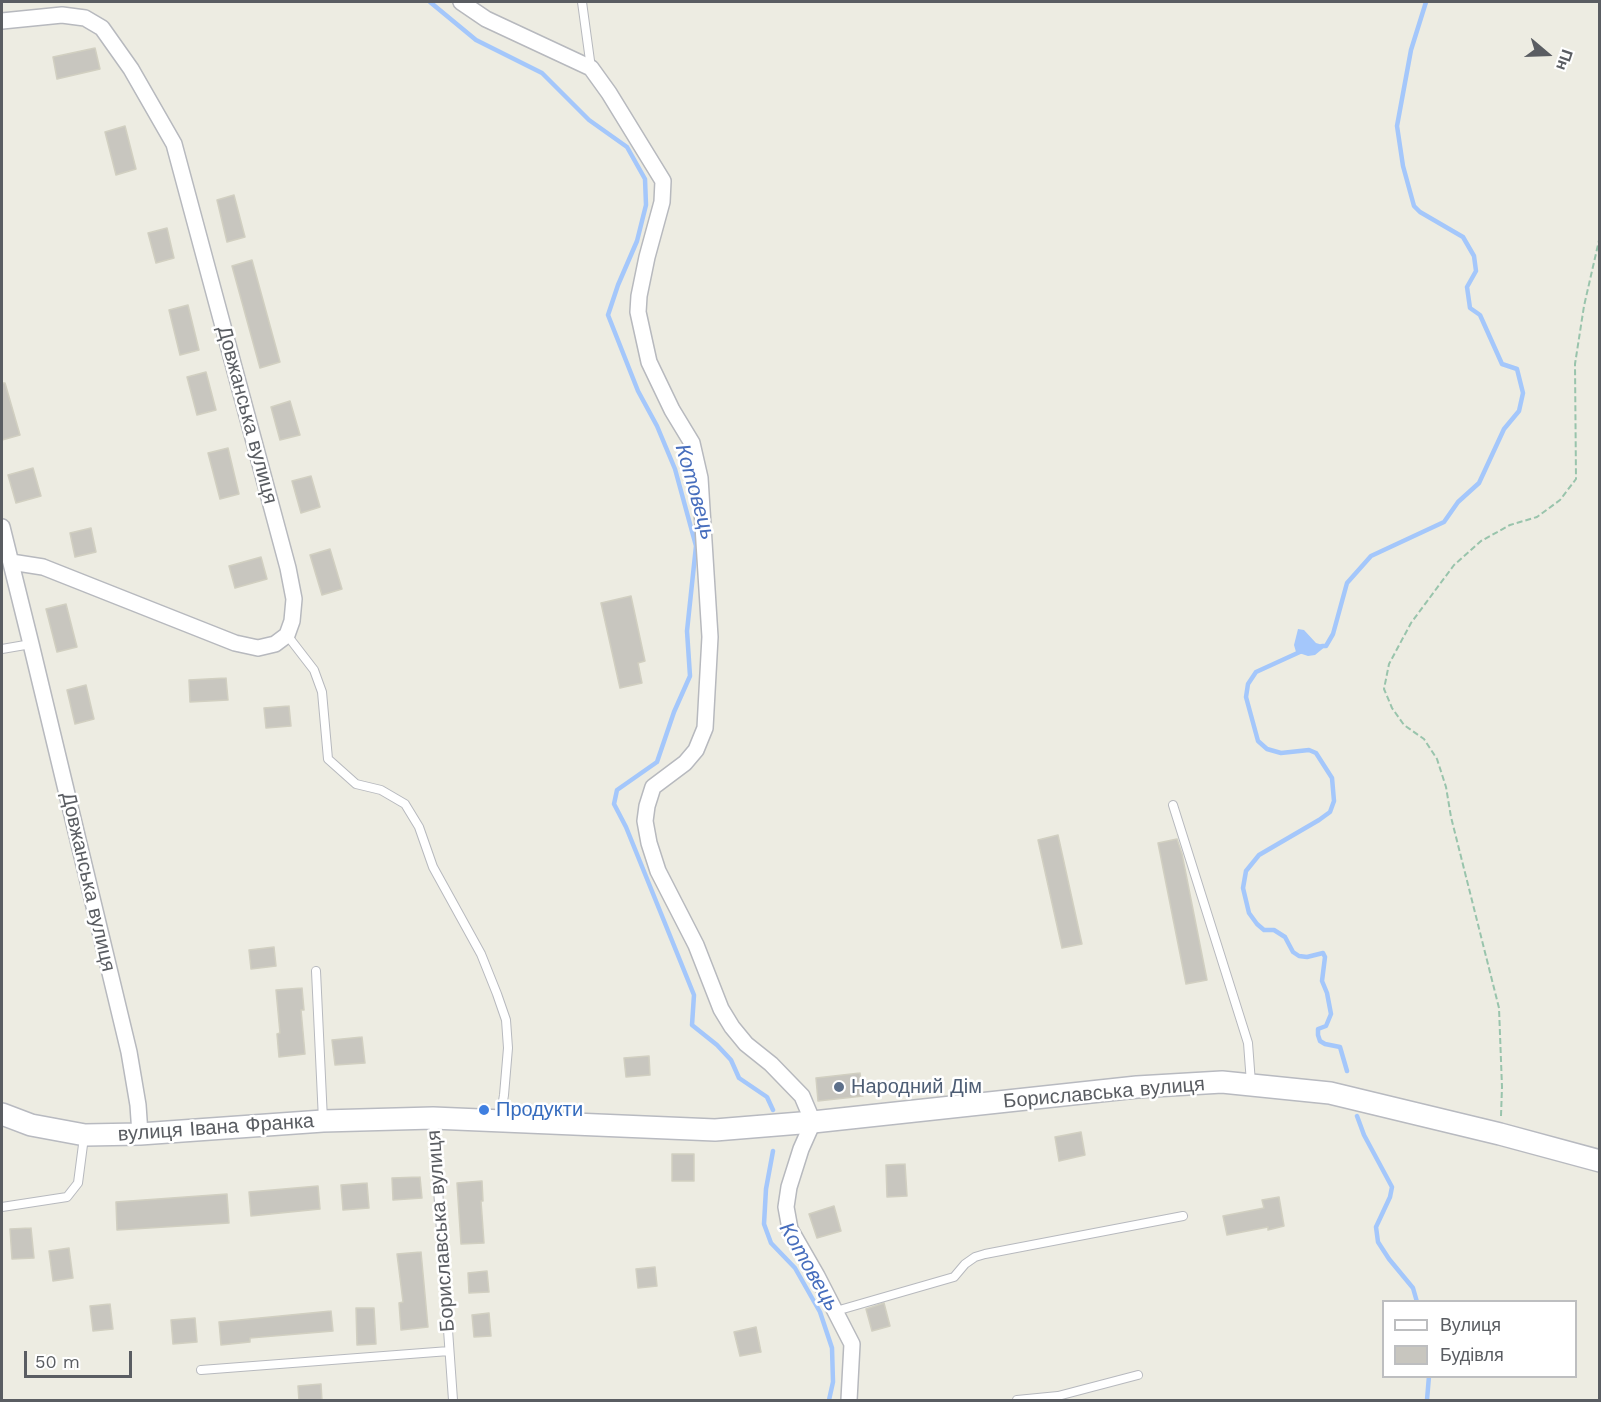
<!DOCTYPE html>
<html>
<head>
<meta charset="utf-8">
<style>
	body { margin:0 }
	#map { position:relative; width:1601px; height:1402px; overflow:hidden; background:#edece2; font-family:"Work Sans",sans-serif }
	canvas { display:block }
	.frame { position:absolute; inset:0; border:3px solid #5a5d62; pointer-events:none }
	.legend { position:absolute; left:1382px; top:1300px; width:195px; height:78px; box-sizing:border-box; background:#fff; border:2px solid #bdbec0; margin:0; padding:8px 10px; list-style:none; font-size:18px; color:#5a5d62 }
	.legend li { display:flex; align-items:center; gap:12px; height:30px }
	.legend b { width:30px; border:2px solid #bdbec0 }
	.north { position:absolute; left:1517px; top:24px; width:60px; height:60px; -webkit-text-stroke:4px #fff; paint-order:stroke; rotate:109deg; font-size:16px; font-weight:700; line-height:24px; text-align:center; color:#5a5d62 }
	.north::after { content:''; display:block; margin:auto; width:21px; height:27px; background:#5a5d62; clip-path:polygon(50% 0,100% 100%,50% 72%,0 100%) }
	.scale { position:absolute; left:24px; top:1351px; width:108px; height:27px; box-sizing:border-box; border:3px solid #5a5d62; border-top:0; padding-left:8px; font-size:18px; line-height:21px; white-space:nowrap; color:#5a5d62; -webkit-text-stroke:4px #fff; paint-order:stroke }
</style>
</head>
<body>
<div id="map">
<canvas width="1601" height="1402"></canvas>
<div class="frame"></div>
<ul class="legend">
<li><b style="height:8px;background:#fff"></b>Вулиця</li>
<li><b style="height:16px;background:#c8c6bf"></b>Будівля</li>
</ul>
<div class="north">Пн</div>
<div class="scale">50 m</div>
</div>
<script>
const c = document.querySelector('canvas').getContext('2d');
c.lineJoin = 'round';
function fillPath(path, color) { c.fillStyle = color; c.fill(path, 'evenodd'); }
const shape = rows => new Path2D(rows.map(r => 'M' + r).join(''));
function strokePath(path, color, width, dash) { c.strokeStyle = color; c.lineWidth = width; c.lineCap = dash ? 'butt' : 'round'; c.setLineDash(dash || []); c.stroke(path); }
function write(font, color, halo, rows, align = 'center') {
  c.font = font + ' "Work Sans",sans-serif'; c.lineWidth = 5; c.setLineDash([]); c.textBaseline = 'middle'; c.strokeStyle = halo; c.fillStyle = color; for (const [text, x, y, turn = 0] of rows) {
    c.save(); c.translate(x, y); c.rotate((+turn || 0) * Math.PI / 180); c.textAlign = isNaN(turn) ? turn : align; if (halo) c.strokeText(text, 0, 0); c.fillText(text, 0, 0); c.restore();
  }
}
const water = shape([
	[1298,629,1304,630,1316,643,1326,646,1315,655,1308,656,1296,652,1294,645]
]);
const stream = shape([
	[430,2,476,40,542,73,589,120,627,147,645,179,646,205,637,241,618,285,608,315,638,391,657,426,675,469,696,546,687,631,690,676,674,712,657,762,617,790,614,804,626,827,694,995,692,1025,717,1045,731,1060,739,1078,767,1097,773,1110],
	[1322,646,1326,646,1333,634,1347,583,1371,556,1444,522,1458,502,1479,483,1504,429,1519,411,1523,393,1517,369,1502,364,1480,315,1470,308,1467,287,1476,271,1474,256,1463,237,1420,212,1414,206,1403,166,1397,126,1411,50,1426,2],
	[1302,651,1256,672,1248,684,1246,697,1258,741,1267,749,1281,753,1309,750,1316,753,1332,778,1334,801,1330,812,1319,820,1259,855,1246,871,1243,888,1249,913,1257,924,1264,930,1274,930,1285,937,1293,952,1299,956,1307,957,1323,953,1325,957,1322,981,1327,993,1331,1014,1326,1026,1318,1029,1318,1035,1320,1041,1325,1044,1340,1047,1347,1071],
	[1357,1116,1364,1135,1392,1187,1390,1197,1376,1227,1378,1242,1389,1259,1413,1288,1417,1302],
	[773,1151,766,1189,764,1224,771,1243,795,1268,820,1312,832,1348,833,1382,829,1400],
	[1427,1400,1429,1376]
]);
const building = shape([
	[95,48,100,69,57,79,53,57,95,48],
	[125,126,136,169,116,175,105,132,125,126],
	[234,195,245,237,227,242,217,200,234,195],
	[167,228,174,258,156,263,148,233,167,228],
	[252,260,280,362,260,368,232,266,252,260],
	[188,305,199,350,180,355,169,310,188,305],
	[206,372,216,410,197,415,187,377,206,372],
	[2,383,5,383,20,435,2,440,2,383],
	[290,401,300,435,280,440,271,407,290,401],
	[228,448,239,494,220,499,208,453,228,448],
	[33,468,41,496,16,503,8,475,33,468],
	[311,476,320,507,301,513,292,481,311,476],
	[91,528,96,552,75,557,70,533,91,528],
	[330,549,342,589,322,595,310,555,330,549],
	[261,557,267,579,235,588,229,566,261,557],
	[631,596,645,661,638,663,642,683,620,688,601,603,631,596],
	[66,604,77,647,57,652,46,609,66,604],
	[226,678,228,700,190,702,189,680,226,678],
	[86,685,94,719,75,724,67,690,86,685],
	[289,706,291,726,266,728,264,708,289,706],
	[1058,835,1082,944,1062,948,1038,840,1058,835],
	[1177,839,1182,854,1207,980,1186,984,1158,843,1177,839],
	[274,947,276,966,251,969,249,950,274,947],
	[302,988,304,1010,301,1010,305,1054,279,1057,277,1034,280,1033,276,990,302,988],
	[362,1037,365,1063,335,1065,332,1040,362,1037],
	[649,1056,650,1075,626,1077,624,1058,649,1056],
	[860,1073,863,1096,818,1101,816,1078,860,1073],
	[1081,1132,1085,1155,1059,1161,1055,1137,1081,1132],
	[672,1154,694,1154,694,1181,672,1181,672,1154],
	[905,1164,907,1196,887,1197,886,1165,905,1164],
	[420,1177,422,1198,393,1200,392,1178,420,1177],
	[482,1181,483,1201,481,1201,484,1243,461,1244,457,1183,482,1181],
	[367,1183,369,1208,343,1210,341,1185,367,1183],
	[318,1186,320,1209,251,1216,249,1192,318,1186],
	[227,1194,229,1223,117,1230,116,1202,227,1194],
	[1279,1197,1284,1226,1268,1230,1268,1227,1227,1235,1223,1216,1264,1208,1262,1200,1279,1197],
	[834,1206,841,1231,817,1238,809,1214,834,1206],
	[31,1228,34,1258,12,1259,10,1229,31,1228],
	[69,1248,73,1278,53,1281,49,1251,69,1248],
	[421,1252,428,1327,401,1330,399,1303,403,1302,397,1254,421,1252],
	[655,1267,657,1286,638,1288,636,1269,655,1267],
	[487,1271,489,1292,469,1293,468,1273,487,1271],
	[884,1303,890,1326,872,1331,866,1309,884,1303],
	[110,1304,113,1329,93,1331,90,1306,110,1304],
	[356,1308,374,1308,376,1344,357,1345,356,1308],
	[331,1311,333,1331,250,1338,250,1342,221,1345,219,1322,331,1311],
	[489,1313,491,1336,474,1337,472,1315,489,1313],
	[195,1318,197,1342,173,1344,171,1320,195,1318],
	[756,1327,761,1352,740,1356,734,1332,756,1327],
	[321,1384,322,1401,299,1401,298,1386,321,1384]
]);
const path = shape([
	[1501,1116,1502,1087,1499,1008,1451,817,1446,787,1437,759,1424,739,1404,725,1392,708,1384,689,1389,664,1411,623,1454,565,1481,541,1510,525,1537,517,1560,500,1576,479,1575,364,1584,306,1600,236]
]);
const service = shape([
	[582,2,591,68],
	[287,635,314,670,322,692,328,759,356,784,381,790,405,804,419,827,433,867,481,954,497,994,506,1020,508,1048,504,1095,500,1119],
	[2,649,31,644],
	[1173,805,1248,1043,1251,1083],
	[316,971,323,1120],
	[433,1119,453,1400],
	[2,1207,67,1197,78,1183,84,1137],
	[836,1311,954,1277,965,1264,975,1257,985,1254,1183,1216],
	[201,1370,449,1351],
	[1017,1400,1058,1396,1138,1375]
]);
const minor = shape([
	[461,2,486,19,591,68,609,93,663,181,662,202,647,257,639,296,638,312,649,362,672,410,692,443,700,478,710,637,705,728,696,750,685,763,653,787,647,806,645,821,649,843,658,871,696,945,721,1009,732,1027,746,1044,771,1064,802,1096,813,1122,801,1149,789,1187,786,1207,790,1229,817,1276,852,1344,849,1400],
	[2,21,62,15,85,18,102,28,131,69,174,144,288,568,294,599,292,621,287,635,275,644,258,648,235,643,43,567,11,562],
	[2,527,31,644,129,1052,138,1105,140,1134]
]);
const secondary = shape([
	[2,1114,31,1125,85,1135,140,1134,323,1121,433,1118,715,1130,813,1122,1137,1087,1222,1082,1330,1093,1500,1134,1600,1161]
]);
const markers = [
	[839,1087,6,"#5c6f8a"],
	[484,1110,6,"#3f7fe0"]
];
const streetNames = [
	["Довжанська вулиця",247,415,75],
	["Довжанська вулиця",88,882,77],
	["Бориславська вулиця",1104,1093,-5],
	["вулиця Івана Франка",216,1128,-4],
	["Бориславська вулиця",441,1231,-94]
];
const serviceNames = [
	["Народний Дім",851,1087]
];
const shopNames = [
	["Продукти",496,1110]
];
const waterNames = [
	["Котовець",695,492,74],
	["Котовець",809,1267,60]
];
fillPath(water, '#a4c7fb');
strokePath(stream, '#a4c7fb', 4.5);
fillPath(building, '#c8c6bf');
strokePath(building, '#d1cfc1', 1.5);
strokePath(service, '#b7b9be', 10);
strokePath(minor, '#b7b9be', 18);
strokePath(secondary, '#b8bac0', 24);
strokePath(path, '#99c4ac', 2, [6, 3]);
strokePath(service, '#fff', 8);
strokePath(minor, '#fff', 15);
strokePath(secondary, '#fff', 21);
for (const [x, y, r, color] of markers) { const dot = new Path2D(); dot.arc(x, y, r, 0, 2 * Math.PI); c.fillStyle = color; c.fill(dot); strokePath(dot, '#fff', 2); }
write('20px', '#5a5d62', '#fff', streetNames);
write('20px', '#4e5e75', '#fff', serviceNames, 'left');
write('20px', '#366cbe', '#fff', shopNames, 'left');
write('italic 21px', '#476ebd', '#fff', waterNames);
</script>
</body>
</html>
